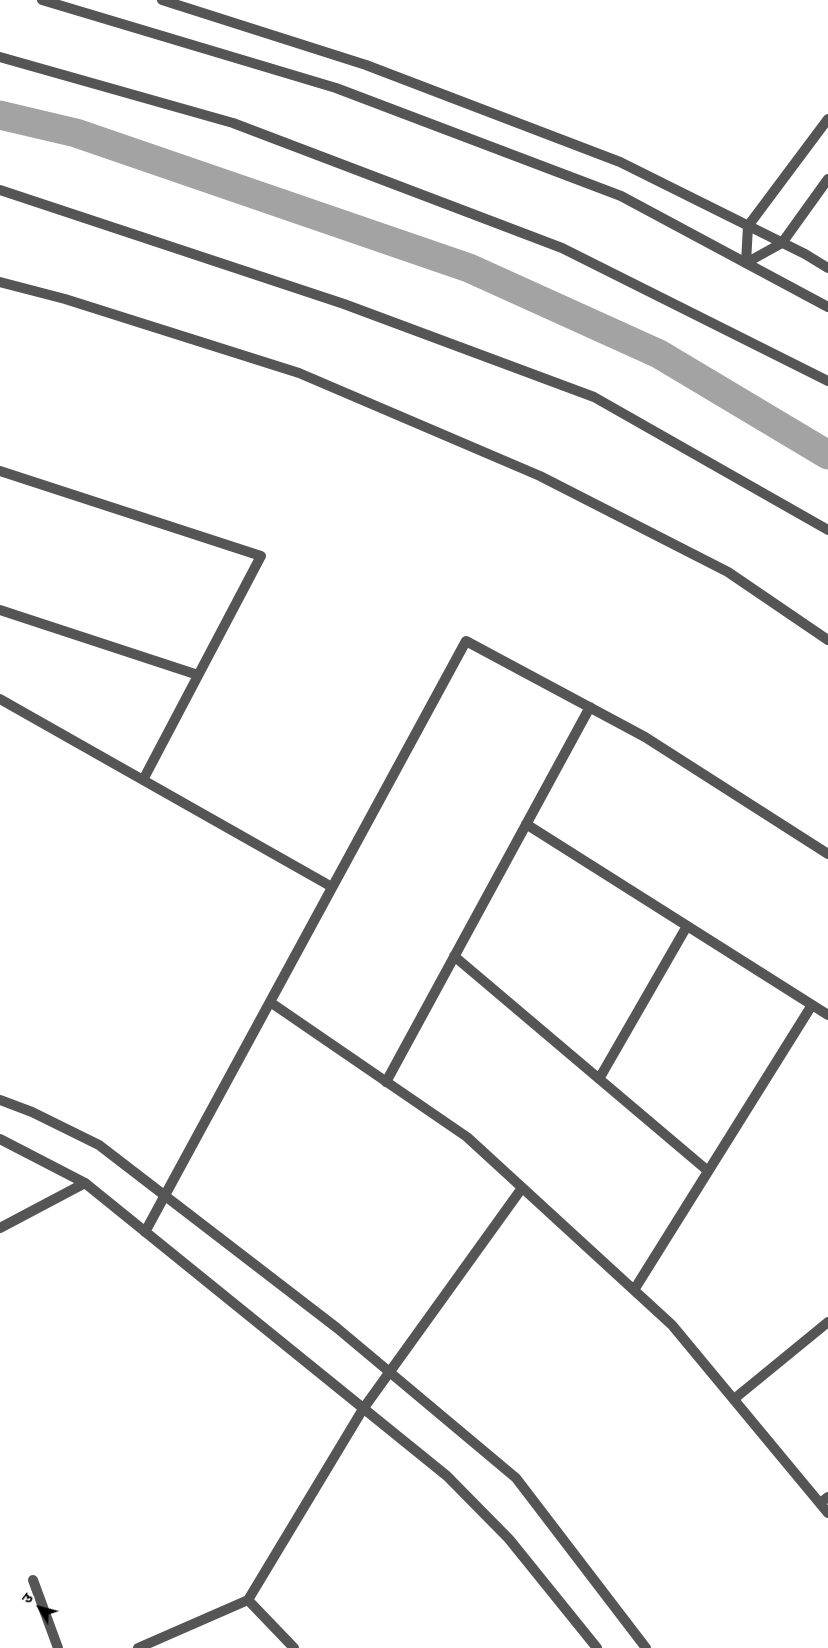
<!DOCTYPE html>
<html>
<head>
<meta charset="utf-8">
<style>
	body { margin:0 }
	#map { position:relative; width:828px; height:1648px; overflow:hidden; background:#fff; font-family:"Fira Sans","Noto Sans Devanagari",sans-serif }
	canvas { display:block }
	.north { position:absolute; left:15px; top:1583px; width:50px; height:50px; -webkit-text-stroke:4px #fff; paint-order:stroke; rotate:307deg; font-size:14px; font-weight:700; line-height:20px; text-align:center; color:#000 }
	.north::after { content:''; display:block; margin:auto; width:18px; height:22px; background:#000; clip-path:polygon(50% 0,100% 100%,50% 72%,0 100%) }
</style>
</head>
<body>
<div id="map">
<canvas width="828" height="1648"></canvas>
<div class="north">उ</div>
</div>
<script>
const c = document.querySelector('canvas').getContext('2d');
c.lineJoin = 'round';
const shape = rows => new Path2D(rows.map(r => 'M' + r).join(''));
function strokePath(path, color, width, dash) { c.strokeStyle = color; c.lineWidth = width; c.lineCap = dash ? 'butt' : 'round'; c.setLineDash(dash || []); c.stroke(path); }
const canal = shape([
	[0,115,76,133,469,268,659,354,828,455]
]);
const service = shape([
	[0,1228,85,1183],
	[33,1580,58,1648],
	[248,1600,294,1648],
	[138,1648,248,1600,363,1409]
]);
const minor = shape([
	[0,190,344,304,594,397,828,530],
	[746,263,748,226,828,119],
	[746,263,782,243,828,179],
	[0,282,65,299,299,373,540,476,728,572,828,640],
	[0,471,261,556,143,780],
	[0,610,198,675],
	[0,699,332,887],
	[526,824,828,1015],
	[454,956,708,1171],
	[270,1002,467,1137,672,1325,828,1513],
	[599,1079,687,926],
	[386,1082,590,707],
	[0,1100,32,1112,99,1145,337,1328,516,1478,646,1648],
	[0,1139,85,1183,447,1476,509,1539,597,1648],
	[145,1232,466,641,645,737,828,854],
	[634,1290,812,1005],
	[734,1399,828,1322],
	[363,1409,522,1188],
	[820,1503,828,1497]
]);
const tertiary = shape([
	[42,0,336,88,621,196,828,307],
	[162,0,366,65,620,162,805,254,828,268],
	[0,57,233,123,562,248,828,381]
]);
strokePath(canal, '#a3a3a3', 29);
strokePath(service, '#555', 10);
strokePath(minor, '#555', 10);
strokePath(tertiary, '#555', 10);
</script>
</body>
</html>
